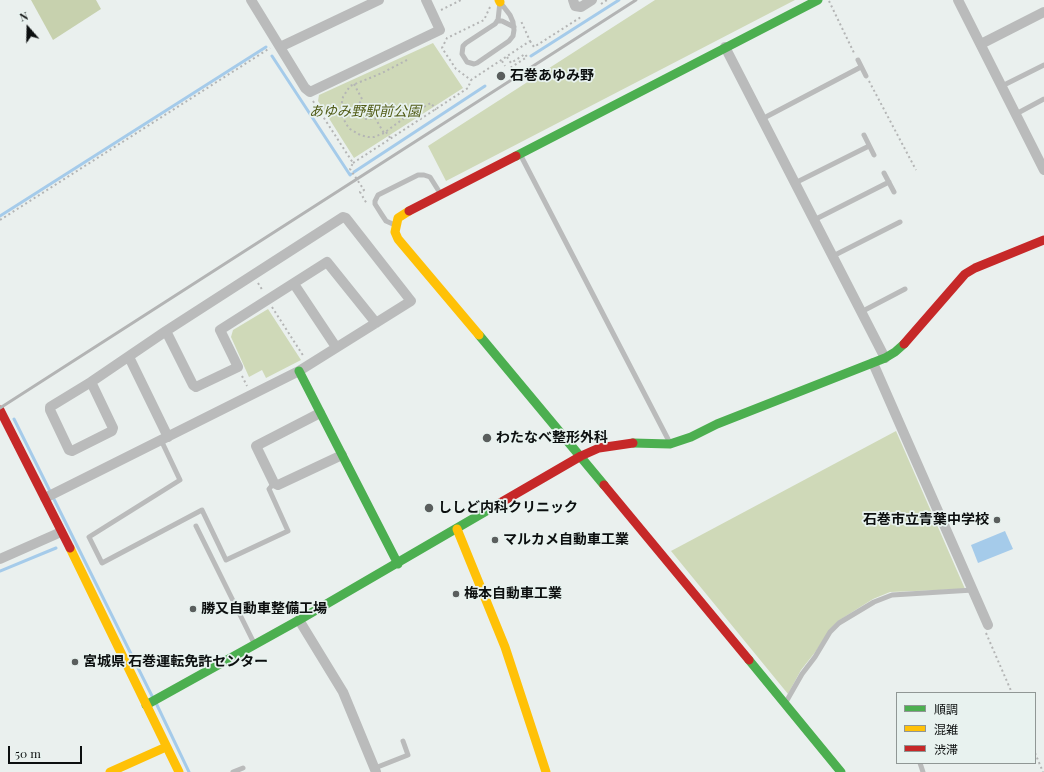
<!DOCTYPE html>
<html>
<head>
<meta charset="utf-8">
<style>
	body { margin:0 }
	#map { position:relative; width:1044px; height:772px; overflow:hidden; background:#eaf0ee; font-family:"Playfair Display","Noto Sans JP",serif }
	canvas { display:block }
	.legend { position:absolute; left:896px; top:692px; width:140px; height:72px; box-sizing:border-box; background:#e8f2ef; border:1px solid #909795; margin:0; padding:5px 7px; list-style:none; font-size:12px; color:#0c0f0f }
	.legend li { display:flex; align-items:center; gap:8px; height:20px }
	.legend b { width:20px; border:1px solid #909795 }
	.north { position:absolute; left:8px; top:8px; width:40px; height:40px; -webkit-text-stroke:3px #e8f2ef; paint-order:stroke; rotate:340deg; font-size:11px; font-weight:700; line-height:16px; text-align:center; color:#0c0f0f }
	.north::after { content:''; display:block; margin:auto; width:14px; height:18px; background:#0c0f0f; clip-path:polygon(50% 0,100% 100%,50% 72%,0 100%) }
	.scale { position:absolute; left:8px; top:746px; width:74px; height:18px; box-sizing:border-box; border:2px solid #0c0f0f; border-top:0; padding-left:5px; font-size:12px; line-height:14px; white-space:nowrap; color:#0c0f0f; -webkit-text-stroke:3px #e8f2ef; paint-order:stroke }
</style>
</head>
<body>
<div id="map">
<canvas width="1044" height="772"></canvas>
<ul class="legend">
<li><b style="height:5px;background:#4caf50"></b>順調</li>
<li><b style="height:5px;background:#ffc107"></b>混雑</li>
<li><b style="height:5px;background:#c62828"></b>渋滞</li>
</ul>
<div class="north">N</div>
<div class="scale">50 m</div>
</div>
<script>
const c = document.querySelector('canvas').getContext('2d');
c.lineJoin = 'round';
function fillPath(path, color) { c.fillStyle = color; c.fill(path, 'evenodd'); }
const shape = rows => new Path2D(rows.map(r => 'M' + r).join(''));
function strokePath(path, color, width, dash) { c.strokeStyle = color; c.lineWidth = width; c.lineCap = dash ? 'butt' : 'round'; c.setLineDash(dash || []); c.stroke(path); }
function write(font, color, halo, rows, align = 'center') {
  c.font = font + ' "Playfair Display","Noto Sans JP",serif'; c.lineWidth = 3.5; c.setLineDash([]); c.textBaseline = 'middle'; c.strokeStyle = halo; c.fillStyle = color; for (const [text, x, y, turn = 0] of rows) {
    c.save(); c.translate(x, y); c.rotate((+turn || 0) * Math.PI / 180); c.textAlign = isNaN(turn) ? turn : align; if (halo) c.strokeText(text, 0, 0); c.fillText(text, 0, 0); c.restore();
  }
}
const green = shape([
	[655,0,795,0,446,181,428,146],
	[433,43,463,88,354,158,318,101,319,95],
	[268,309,301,360,266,378,262,370,249,377,231,337,233,330],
	[896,431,965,589,890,592,873,599,838,621,830,629,816,651,801,670,788,694,671,551]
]);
const forest = shape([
	[31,0,96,0,101,9,53,40]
]);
const water = shape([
	[1005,531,1013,549,978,563,971,545]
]);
const stream = shape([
	[272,56,350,175,351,174],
	[531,56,619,0],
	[354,172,485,86],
	[0,216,266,47],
	[14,419,153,698],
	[0,571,56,548],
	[156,703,189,772]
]);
const path = shape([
	[829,1,855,55],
	[601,4,607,0],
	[490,7,484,20,447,38,442,48,456,69,471,80,530,41,521,21],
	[441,10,461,0],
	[530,41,534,47,581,17],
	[507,57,511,63,525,54,527,57,510,68],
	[407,60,382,73,350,86,343,97,342,102,341,113,346,124,350,129,360,135,368,137,374,137,384,133,407,116,431,103,436,110],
	[502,61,505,66],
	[869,81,916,170],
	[354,84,362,99,358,106,360,114,366,119,375,118,384,133],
	[313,101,353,163,350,169,364,190,360,192,367,204],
	[386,132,391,139],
	[353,163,468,88,471,80],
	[0,220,270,48],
	[258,283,263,291],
	[272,307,304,357],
	[242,376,247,386],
	[986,633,1012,693],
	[1035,753,1043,772]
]);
const lane = shape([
	[500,2,510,15,513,22,514,30,513,36,509,41,477,63,474,64,467,62,462,54,463,46,466,43,495,24,498,20,500,2],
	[497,21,502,21,514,27],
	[858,60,866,76],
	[1002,86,1044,65],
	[1016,114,1044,99],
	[762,119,861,67],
	[864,135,874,155],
	[520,154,670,443],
	[884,173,894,192],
	[795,183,869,146],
	[814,220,889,182],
	[395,225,386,221,382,215,375,204,375,201,378,195,418,175,424,175,430,177,440,193],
	[833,256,900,222],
	[861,312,905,289],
	[161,440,180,480,89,537,102,563,202,510,226,560,288,531,269,489,274,483],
	[196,526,254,643],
	[786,702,802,674,815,657,830,632,839,623,874,602,892,595,973,590],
	[920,763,923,772],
	[375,768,408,755,403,741],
	[233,772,243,768]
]);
const street = shape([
	[251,0,305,88,310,92,440,30,426,0],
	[573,0,575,6,581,7,592,0],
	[958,0,1044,170],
	[981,44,1044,12],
	[280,47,379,0],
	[725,47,885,358],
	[294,284,336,347],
	[166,331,193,385,196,387,238,367,220,330,327,262,376,323],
	[129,357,168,437],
	[873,363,988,625],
	[320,413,256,446,274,483,278,485,342,455],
	[45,498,299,371,411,301,346,218,343,217,166,331,91,382,50,407,50,410,69,450,72,451,112,431,113,428,91,382],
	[0,559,61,532],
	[299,620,343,692,376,772]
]);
const fast = shape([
	[516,156,818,0],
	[479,335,604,485],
	[299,371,398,564],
	[633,443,670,444,691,437,717,424,885,358,895,352,904,344],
	[749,660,841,772],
	[146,705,299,620,500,503]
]);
const slow = shape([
	[499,0,500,2],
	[409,211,398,218,395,232,398,239,479,335],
	[457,529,505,647,546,772],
	[70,548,179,772],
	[110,772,166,747]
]);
const jam = shape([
	[409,211,516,156],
	[904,344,965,274,975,268,1044,240],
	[0,410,70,548],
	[604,485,749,660],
	[500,503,581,456,599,448,633,443]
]);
const rail = shape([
	[0,408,636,0]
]);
const markers = [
	[501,76,5,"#5a5e5d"],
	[487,438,5,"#5a5e5d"],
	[429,508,5,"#5a5e5d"],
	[997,520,4,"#5a5e5d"],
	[495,540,4,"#5a5e5d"],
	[456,594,4,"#5a5e5d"],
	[193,609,4,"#5a5e5d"],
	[75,662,4,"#5a5e5d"]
];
const poiNames = [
	["石巻あゆみ野",510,76],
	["わたなべ整形外科",496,438],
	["ししど内科クリニック",438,508],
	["石巻市立青葉中学校",989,520,"right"],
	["マルカメ自動車工業",503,540],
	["梅本自動車工業",464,594],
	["勝又自動車整備工場",201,609],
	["宮城県 石巻運転免許センター",83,662]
];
const parkNames = [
	["あゆみ野駅前公園",365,112]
];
fillPath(green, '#cfd9b8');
fillPath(forest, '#c7d1ae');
fillPath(water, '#a5cbea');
strokePath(stream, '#a5cbea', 3);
strokePath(path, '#b4b5b5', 2, [2, 3]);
strokePath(lane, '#babbbb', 5);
strokePath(street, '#babbbb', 10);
strokePath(fast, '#4caf50', 9);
strokePath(slow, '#ffc107', 9);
strokePath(jam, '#c62828', 9);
strokePath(rail, '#b3b4b4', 3);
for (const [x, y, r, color] of markers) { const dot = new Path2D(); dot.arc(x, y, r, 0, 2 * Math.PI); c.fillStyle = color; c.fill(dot); strokePath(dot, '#e8f2ef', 1.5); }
write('bold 14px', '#0c0f0f', '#e8f2ef', poiNames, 'left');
write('italic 14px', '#525d18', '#e8f2ef', parkNames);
</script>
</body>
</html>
